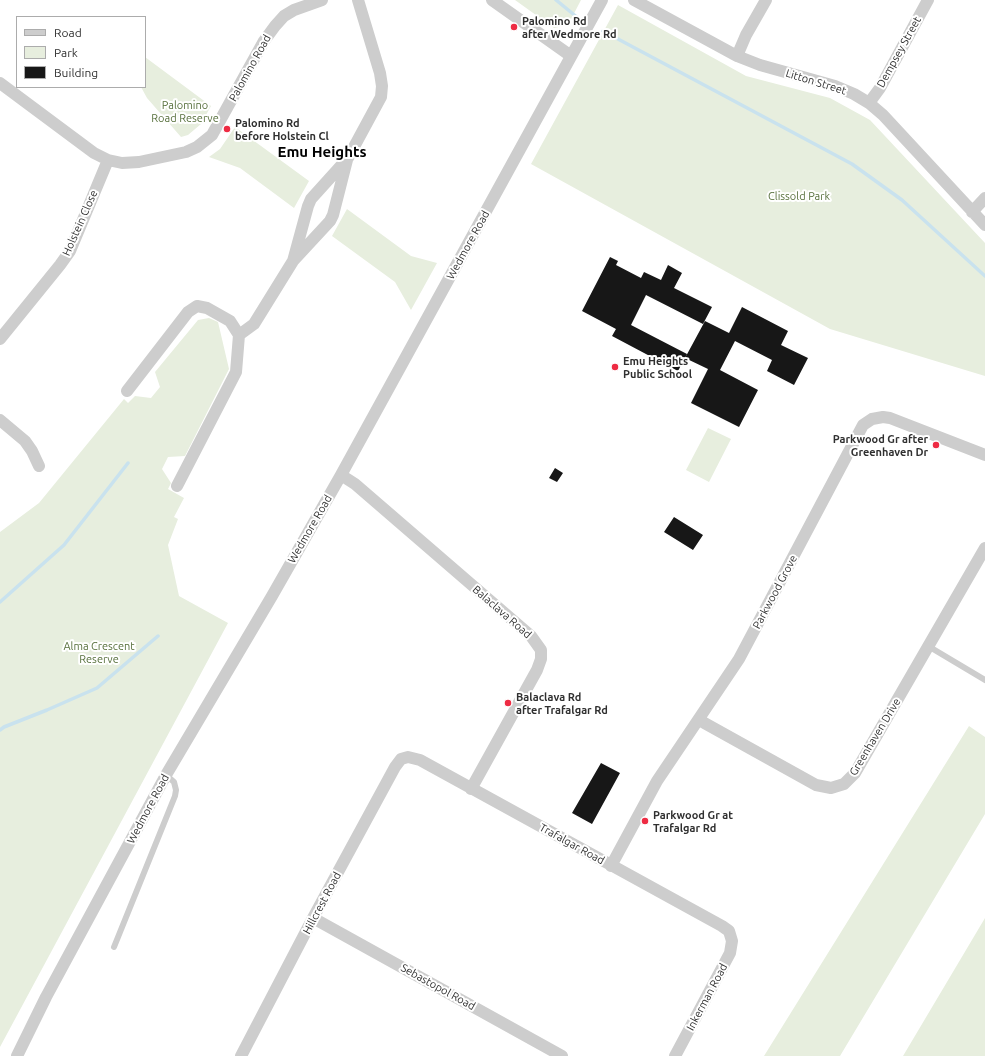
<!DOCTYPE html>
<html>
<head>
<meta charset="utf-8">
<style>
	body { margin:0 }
	#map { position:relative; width:985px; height:1056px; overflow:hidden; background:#fff; font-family:Ubuntu,sans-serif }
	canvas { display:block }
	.legend { position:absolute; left:16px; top:16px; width:130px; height:72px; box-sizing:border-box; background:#fff; border:1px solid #acacac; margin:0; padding:5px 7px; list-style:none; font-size:12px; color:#303030 }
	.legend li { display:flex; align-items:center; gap:8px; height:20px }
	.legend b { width:20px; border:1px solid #acacac }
</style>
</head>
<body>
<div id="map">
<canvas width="985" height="1056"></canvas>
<ul class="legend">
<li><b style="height:5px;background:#cdcdcd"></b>Road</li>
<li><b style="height:11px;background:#e7eede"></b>Park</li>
<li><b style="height:11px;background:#171717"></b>Building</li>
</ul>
</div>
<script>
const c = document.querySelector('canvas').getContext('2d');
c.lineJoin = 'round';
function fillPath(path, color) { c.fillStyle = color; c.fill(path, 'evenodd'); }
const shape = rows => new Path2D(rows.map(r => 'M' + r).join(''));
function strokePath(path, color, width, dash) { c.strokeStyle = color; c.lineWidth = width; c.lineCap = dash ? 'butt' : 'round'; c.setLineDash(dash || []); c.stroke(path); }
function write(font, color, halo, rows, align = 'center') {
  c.font = font + ' Ubuntu,sans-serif'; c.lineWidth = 4; c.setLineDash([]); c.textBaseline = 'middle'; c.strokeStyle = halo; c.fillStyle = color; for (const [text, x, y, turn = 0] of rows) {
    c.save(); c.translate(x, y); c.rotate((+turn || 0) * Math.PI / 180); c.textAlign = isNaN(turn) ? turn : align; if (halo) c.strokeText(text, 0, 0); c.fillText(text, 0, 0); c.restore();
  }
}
const green = shape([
	[515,0,581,0,568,25,554,28],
	[618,5,746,76,830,98,870,120,985,243,985,376,830,329,531,164],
	[145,57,211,106,201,124,188,135,181,137,147,98,141,87,145,87],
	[235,127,309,181,294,208,240,168,209,157,220,149],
	[347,209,411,256,437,263,411,310,395,282,332,236],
	[209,318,218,322,229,369,185,456,168,457,162,469,171,483,168,489,184,498,174,517,178,519,168,545,179,596,228,623,0,1047,0,532,39,503,124,399,128,403,135,396,151,398,160,387,155,372,198,320],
	[708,428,731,439,709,482,686,470],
	[969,726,985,737,985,814,840,1056,764,1056],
	[985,918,985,1056,903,1056]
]);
const stream = shape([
	[556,0,578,18],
	[603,31,852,164,902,200,985,276],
	[0,602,64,545,128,463],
	[0,730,4,727,47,710,97,688,158,636]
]);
const building = shape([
	[610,257,618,261,616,265,641,278,644,272,661,280,668,265,682,273,674,288,712,307,703,324,646,295,631,325,687,354,678,371,612,336,616,329,582,311],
	[742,307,788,331,781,345,808,358,794,385,767,371,772,360,735,341,720,370,758,390,739,427,691,403,708,369,685,358,705,321,729,333],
	[555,468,563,473,557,482,549,478],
	[674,517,703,535,693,550,664,532],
	[601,763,620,773,592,824,572,813]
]);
const service = shape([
	[928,646,985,680],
	[114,947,175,796,176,790,174,782,166,775]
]);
const minor = shape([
	[492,0,571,56],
	[634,0,737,56,760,65,835,86,854,94,869,103,883,115,985,225],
	[737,56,746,35,766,0],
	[0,83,94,153,108,160,122,163,139,162,186,152,197,147,212,135,264,41,275,26,284,16,294,10,322,0],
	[869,103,880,88,928,0],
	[972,212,985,198],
	[293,261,308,206,311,199,348,158,381,97,382,86,380,73,358,0],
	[239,335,254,324,293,261,330,221,333,215,347,160],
	[0,339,60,265,70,251,108,160],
	[127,391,188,312,197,306,207,308,230,321,239,335],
	[0,420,25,441,32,451,39,466],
	[341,475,355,484,531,636,541,650,541,659,537,670,471,789],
	[177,486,236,372,239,335],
	[699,720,816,785,831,788,844,784,855,773,985,548],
	[611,866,657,781,739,659,863,425,872,419,883,417,890,418,985,455],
	[313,918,562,1056],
	[17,1056,46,997,166,775,272,596,341,475,602,0],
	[241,1056,313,918,395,767,401,759,408,757,420,760,722,926,729,931,732,941,730,953,675,1056]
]);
const markers = [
	[514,27,4,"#ee2b43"],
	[227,129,4,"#ee2b43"],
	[615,367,4,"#ee2b43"],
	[936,445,4,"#ee2b43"],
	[508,703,4,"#ee2b43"],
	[645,821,4,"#ee2b43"]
];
const poiNames = [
	["Palomino Rd",522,21],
	["after Wedmore Rd",522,34],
	["Palomino Rd",235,123],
	["before Holstein Cl",235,136],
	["Emu Heights",623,361],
	["Public School",623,374],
	["Parkwood Gr after",928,439,"right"],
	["Greenhaven Dr",928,452,"right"],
	["Balaclava Rd",516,697],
	["after Trafalgar Rd",516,710],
	["Parkwood Gr at",653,815],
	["Trafalgar Rd",653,828]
];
const streetNames = [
	["Dempsey Street",899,52,-61],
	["Palomino Road",250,68,-61],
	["Litton Street",816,82,17],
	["Holstein Close",80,223,-66],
	["Wedmore Road",468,245,-61],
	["Wedmore Road",310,529,-60],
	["Parkwood Grove",775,592,-62],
	["Balaclava Road",502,612,41],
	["Greenhaven Drive",875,737,-59],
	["Wedmore Road",148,809,-62],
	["Trafalgar Road",572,844,29],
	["Hillcrest Road",322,903,-62],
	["Sebastopol Road",438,987,29],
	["Inkerman Road",707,997,-62]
];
const parkNames = [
	["Palomino",185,105],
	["Road Reserve",185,118],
	["Clissold Park",799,196],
	["Alma Crescent",99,646],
	["Reserve",99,659]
];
const districtNames = [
	["Emu Heights",322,152]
];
fillPath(green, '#e7eede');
strokePath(stream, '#c9e2ee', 3.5);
fillPath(building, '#171717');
strokePath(service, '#cdcdcd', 6);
strokePath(minor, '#cdcdcd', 12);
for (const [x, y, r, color] of markers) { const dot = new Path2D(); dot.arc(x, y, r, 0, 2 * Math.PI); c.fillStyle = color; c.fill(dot); strokePath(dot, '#fff', 1.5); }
write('bold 11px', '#303030', '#fff', poiNames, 'left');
write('11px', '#303030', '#fff', streetNames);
write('11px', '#566f3b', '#fff', parkNames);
write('bold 15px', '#000', '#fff', districtNames);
</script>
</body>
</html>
